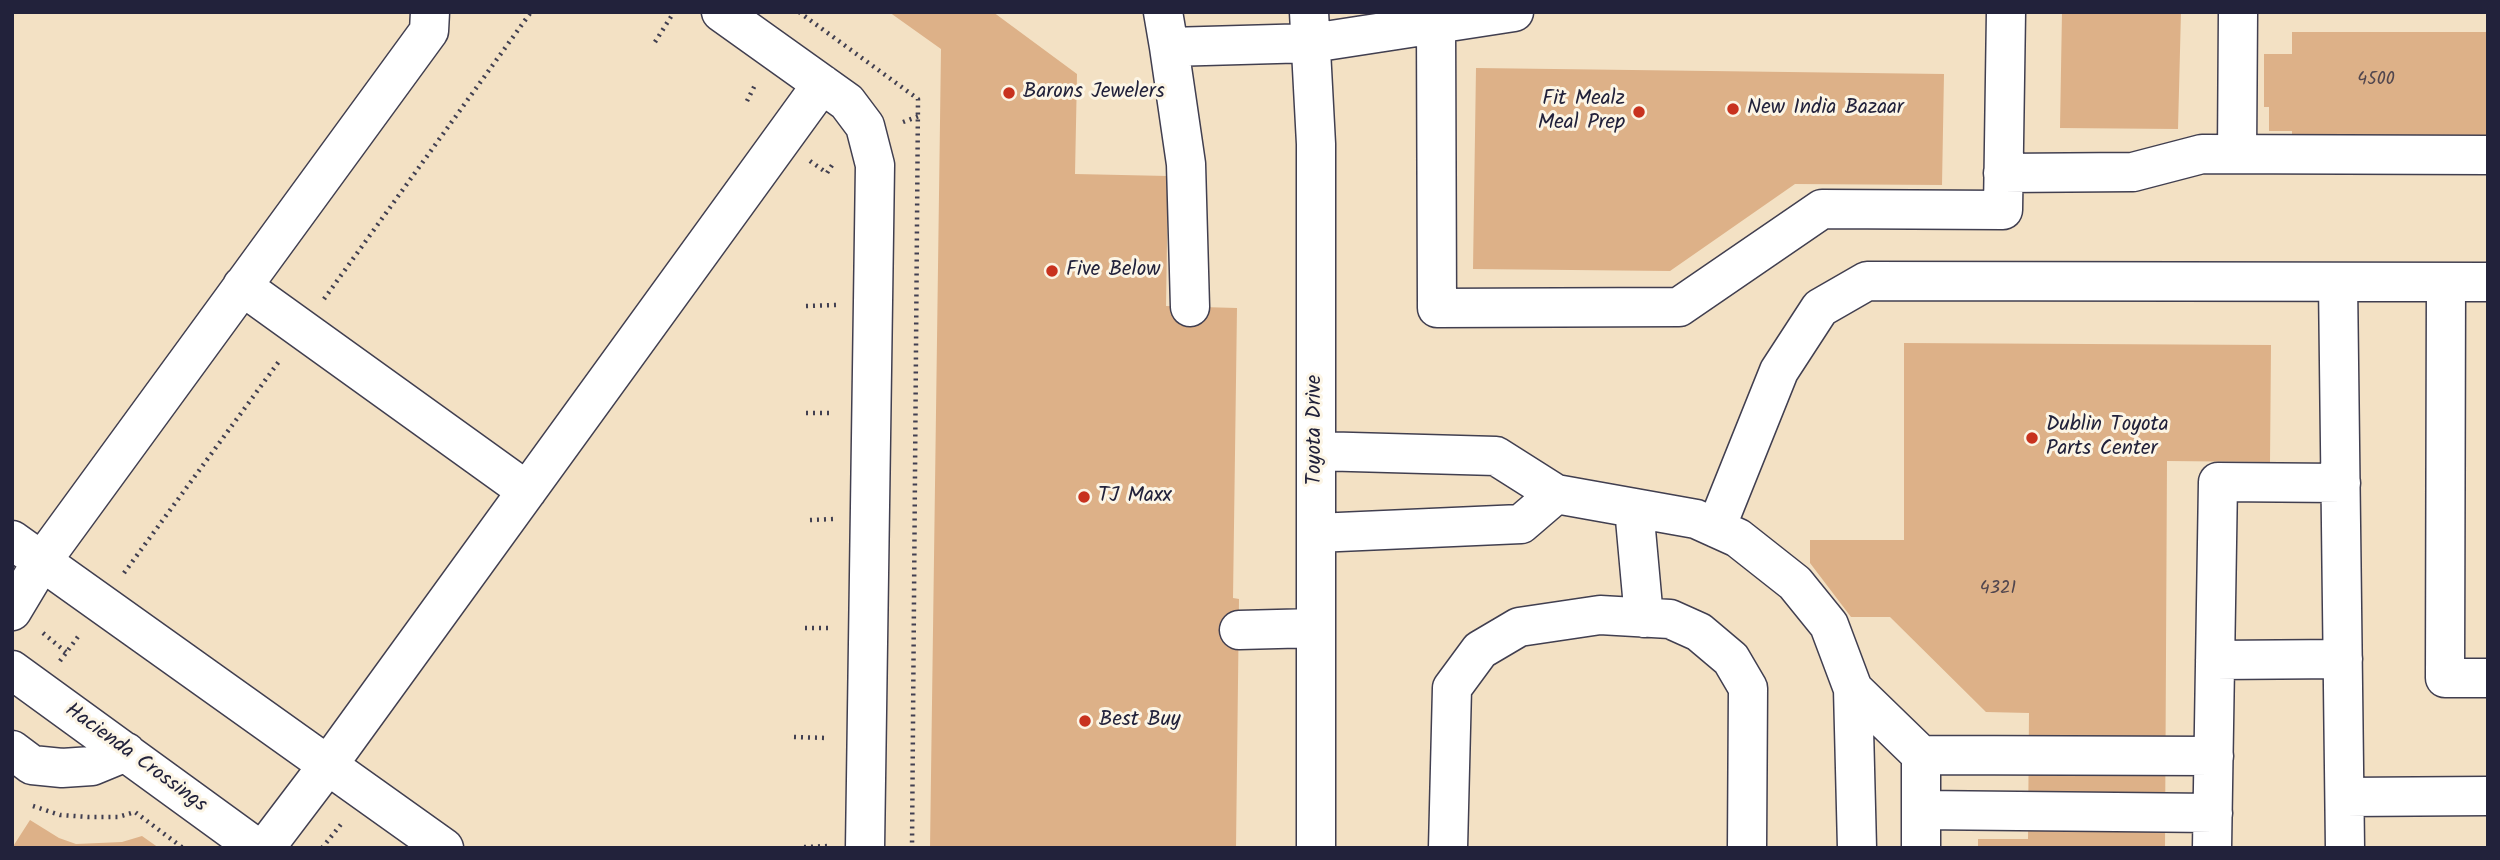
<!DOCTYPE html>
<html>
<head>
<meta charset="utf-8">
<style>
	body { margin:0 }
	#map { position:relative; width:2500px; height:860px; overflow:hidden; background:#f3e1c4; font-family:Kalam,sans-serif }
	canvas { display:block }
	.frame { position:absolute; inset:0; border:14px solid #22223b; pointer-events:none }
</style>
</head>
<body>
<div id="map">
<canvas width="2500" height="860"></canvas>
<div class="frame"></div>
</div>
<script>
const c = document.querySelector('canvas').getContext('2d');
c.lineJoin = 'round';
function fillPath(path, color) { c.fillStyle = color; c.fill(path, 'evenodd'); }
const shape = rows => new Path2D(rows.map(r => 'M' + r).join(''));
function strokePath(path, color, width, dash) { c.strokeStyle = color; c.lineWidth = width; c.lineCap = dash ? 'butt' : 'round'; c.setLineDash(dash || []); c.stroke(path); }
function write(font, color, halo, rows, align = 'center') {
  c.font = font + ' Kalam,sans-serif'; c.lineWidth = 6; c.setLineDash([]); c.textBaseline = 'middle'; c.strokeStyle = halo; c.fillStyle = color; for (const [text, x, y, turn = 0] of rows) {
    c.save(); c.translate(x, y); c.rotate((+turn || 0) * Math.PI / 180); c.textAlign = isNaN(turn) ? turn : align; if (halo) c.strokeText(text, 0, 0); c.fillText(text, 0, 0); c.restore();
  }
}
const building = shape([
	[889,12,993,12,1077,74,1075,174,1168,176,1166,306,1237,308,1233,598,1239,599,1236,848,930,848,941,49],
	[2062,12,2181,12,2178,129,2060,128],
	[2292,32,2488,32,2488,136,2292,136,2292,131,2269,131,2269,107,2264,107,2264,54,2292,54],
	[1476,68,1944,74,1942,185,1795,184,1670,271,1473,269],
	[1904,343,2271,345,2270,462,2167,461,2165,848,1978,848,1978,839,2028,839,2029,713,1986,712,1890,617,1851,617,1810,563,1810,540,1904,540],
	[30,820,59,838,76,844,122,842,142,836,159,848,12,848]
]);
const path = shape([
	[799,12,918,99,912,848],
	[655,42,674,12],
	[747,101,756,83],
	[903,122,919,116],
	[810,161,827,173,834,162],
	[324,299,531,12],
	[806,306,837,305],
	[806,413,833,413],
	[810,520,834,519],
	[124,573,280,360],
	[805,628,832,628],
	[43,633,66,652],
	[60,661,80,634],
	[794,737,828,738],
	[33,806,60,815,88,817,118,817,135,812,183,848],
	[804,847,828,846],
	[322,848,342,823]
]);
const minor = shape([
	[721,12,847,102,865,126,875,165,865,848],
	[1163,12,1169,47],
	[1309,12,1316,144,1316,848],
	[1436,24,1437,308,1679,307,1822,209,2003,210,2006,12],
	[2237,154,2238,12],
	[2003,173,2133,172,2202,154,2488,155],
	[2338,282,2345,848],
	[2446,282,2445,678,2488,678],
	[242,286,527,491],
	[1190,307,1186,164,1169,47,1312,43,1514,12],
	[1316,451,1496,456,1556,494,1521,524,1316,533],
	[1556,494,1696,519,1738,538,1795,583,1829,625,1853,689,1857,848],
	[1634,508,1644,618],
	[1716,528,1779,371,1820,308,1867,281,2488,282],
	[12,540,444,848],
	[12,611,42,561,429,31,430,12],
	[1239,630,1316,628],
	[2215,660,2343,659],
	[12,670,257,848],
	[1853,689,1921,755,2214,756],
	[12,750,32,765,62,768,92,766,126,752],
	[2345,797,2488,796],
	[1921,810,2213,813],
	[265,848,328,765,822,84],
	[1448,848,1452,688,1480,650,1519,627,1600,615,1670,619,1699,632,1731,659,1748,688,1747,848],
	[1921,848,1921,755],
	[2212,848,2218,482,2341,483]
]);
const markers = [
	[1009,93,7,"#c8321e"],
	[1733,109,7,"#c8321e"],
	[1639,112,7,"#c8321e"],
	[1052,271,7,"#c8321e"],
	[2032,438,7,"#c8321e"],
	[1084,497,7,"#c8321e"],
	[1085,721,7,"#c8321e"]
];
const numberNames = [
	["4500",2376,81],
	["4321",1998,590]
];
const poiNames = [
	["Barons Jewelers",1023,93],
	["Fit Mealz",1625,100,"right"],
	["Meal Prep",1625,124,"right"],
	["New India Bazaar",1747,109],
	["Five Below",1066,271],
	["Dublin Toyota",2046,426],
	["Parts Center",2046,450],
	["TJ Maxx",1098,497],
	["Best Buy",1099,721]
];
const streetNames = [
	["Toyota Drive",1316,430,-90],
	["Hacienda Crossings",135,759,36]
];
fillPath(building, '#ddb188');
strokePath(minor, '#413f50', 41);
strokePath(path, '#413f50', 4.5, [2, 5]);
strokePath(minor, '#fff', 38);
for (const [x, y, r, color] of markers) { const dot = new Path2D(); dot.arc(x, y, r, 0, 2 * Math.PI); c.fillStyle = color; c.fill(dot); strokePath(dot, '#fcf5e5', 2.5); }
write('18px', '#51464e', null, numberNames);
write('21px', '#22223b', '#fcf5e5', poiNames, 'left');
write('21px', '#22223b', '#fcf5e5', streetNames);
</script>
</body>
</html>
